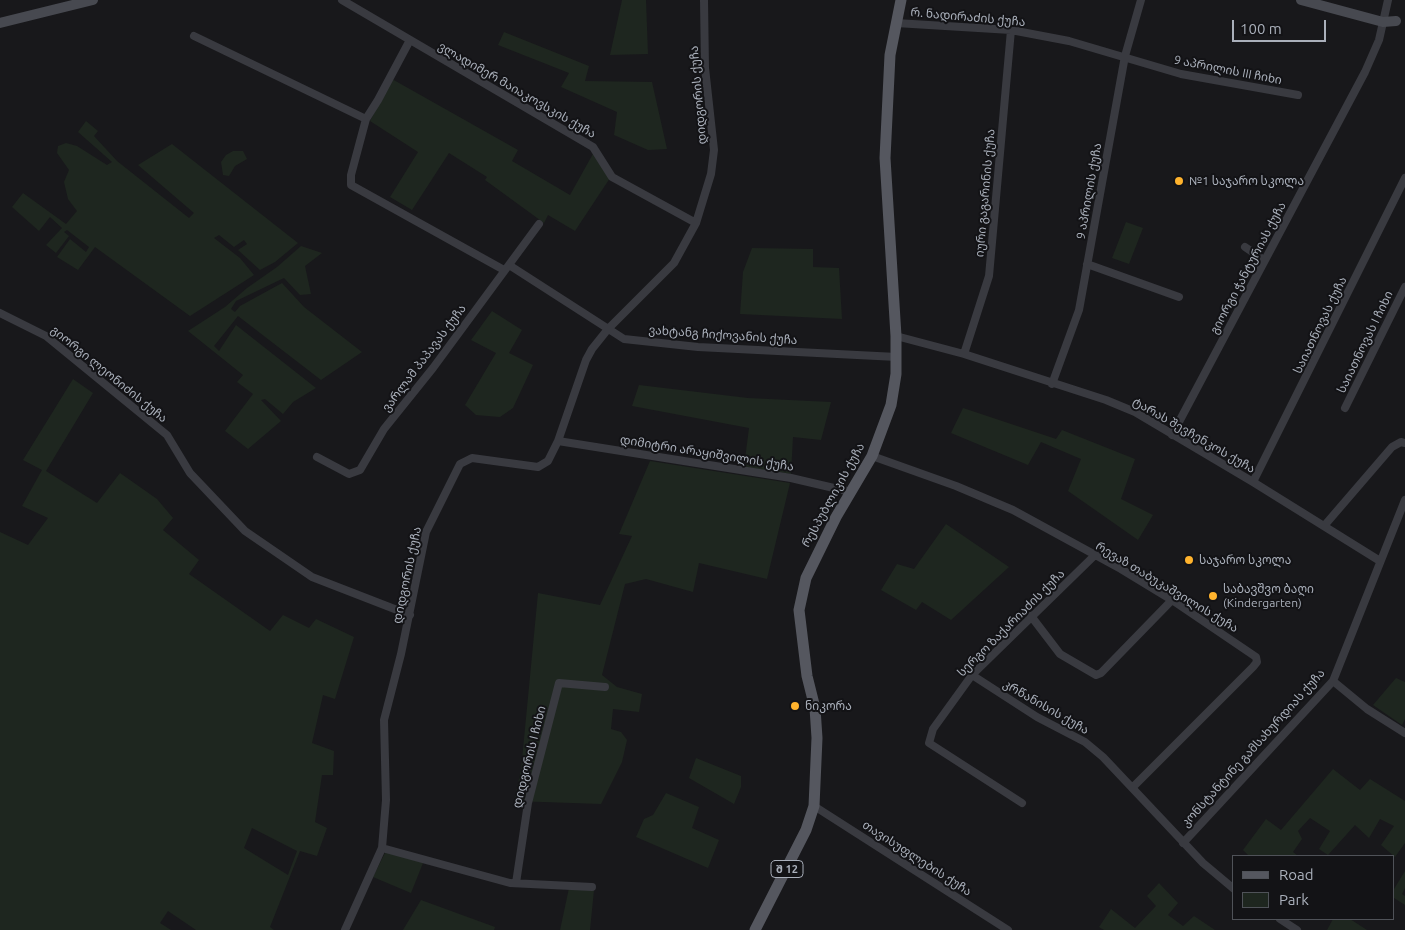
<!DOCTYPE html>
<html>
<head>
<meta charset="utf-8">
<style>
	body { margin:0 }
	#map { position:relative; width:1405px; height:930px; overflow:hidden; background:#18181b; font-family:Ubuntu,sans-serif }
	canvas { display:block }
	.legend { position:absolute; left:1232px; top:855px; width:162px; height:65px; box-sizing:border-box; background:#131316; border:1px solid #4f5258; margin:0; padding:6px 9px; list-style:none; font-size:15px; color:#aab0bb }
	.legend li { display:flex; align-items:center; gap:10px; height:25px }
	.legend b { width:25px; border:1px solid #4f5258 }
	.scale { position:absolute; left:1232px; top:20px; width:94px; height:22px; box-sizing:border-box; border:2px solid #aab0bb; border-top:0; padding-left:6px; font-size:15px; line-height:18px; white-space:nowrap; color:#aab0bb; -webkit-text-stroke:4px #131316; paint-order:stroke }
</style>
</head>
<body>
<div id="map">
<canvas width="1405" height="930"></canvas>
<ul class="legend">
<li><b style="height:6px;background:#55575f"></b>Road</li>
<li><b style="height:14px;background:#1e261f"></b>Park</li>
</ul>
<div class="scale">100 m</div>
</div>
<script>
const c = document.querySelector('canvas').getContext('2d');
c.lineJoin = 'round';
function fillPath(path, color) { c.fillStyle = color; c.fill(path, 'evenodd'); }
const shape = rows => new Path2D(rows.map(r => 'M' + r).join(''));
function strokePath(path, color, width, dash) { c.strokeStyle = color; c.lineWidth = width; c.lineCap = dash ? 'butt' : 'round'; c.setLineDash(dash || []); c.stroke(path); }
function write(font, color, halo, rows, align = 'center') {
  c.font = font + ' Ubuntu,"Noto Sans Georgian",sans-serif'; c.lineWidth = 4; c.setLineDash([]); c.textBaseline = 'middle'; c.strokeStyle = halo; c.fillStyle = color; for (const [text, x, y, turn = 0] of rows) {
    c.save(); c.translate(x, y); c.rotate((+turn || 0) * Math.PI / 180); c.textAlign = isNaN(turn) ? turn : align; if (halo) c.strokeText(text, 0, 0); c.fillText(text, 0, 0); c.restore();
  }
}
const green = shape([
	[622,0,646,0,648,54,610,55],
	[504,32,589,66,585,81,652,82,667,149,648,150,614,135,617,112,561,87,569,73,498,45],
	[392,79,518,150,512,161,570,195,594,152,610,178,575,231,548,215,544,223,485,180,487,177,449,153,412,210,390,197,418,152,370,121],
	[86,121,98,131,94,136,117,161,189,218,194,213,138,165,172,144,298,243,275,262,260,270,238,250,247,244,244,240,234,247,219,235,214,238,240,258,254,275,190,316,95,247,78,270,57,257,70,239,86,252,89,247,67,230,64,232,69,236,56,253,46,245,62,228,50,217,39,231,12,207,23,193,66,224,77,211,68,199,64,182,69,170,57,153,58,146,66,143,77,146,107,165,112,162,78,132],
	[233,151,243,151,247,159,235,166,229,176,223,175,221,162,226,155],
	[1126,222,1143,228,1129,264,1112,258],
	[301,246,322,253,305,266,311,294,300,295,284,278,236,301,231,309,235,312,240,306,282,283,304,307,362,352,321,380,238,316,214,346,219,351,236,325,316,388,293,402,283,414,265,399,261,400,281,421,248,449,225,431,253,394,237,382,243,375,188,331,225,307,247,288,277,267],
	[752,248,813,249,813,267,839,268,842,319,740,314,743,272],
	[492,311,522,330,509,353,533,365,513,408,500,417,476,415,465,405,496,353,471,340],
	[73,379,93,393,46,471,97,503,120,473,157,499,173,518,163,530,199,560,189,574,270,631,283,615,309,628,316,619,354,637,335,699,323,695,312,743,334,751,333,775,322,775,315,822,327,828,317,856,300,851,270,927,274,930,196,930,168,911,160,923,171,930,0,930,0,532,28,545,48,518,22,506,42,470,23,460],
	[252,828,297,851,288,875,244,848],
	[639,385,748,398,831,402,821,440,793,437,791,474,744,467,749,428,632,406],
	[963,408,1056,439,1062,430,1135,459,1121,499,1153,515,1138,540,1068,491,1081,459,1041,442,1028,465,951,433],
	[650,461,790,483,767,579,699,563,693,592,646,579,625,584,602,675,617,687,642,694,639,712,613,709,611,729,621,732,627,740,622,762,601,804,514,801,521,770,538,593,600,605,632,536,619,534],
	[946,524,1009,567,951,620,922,602,916,610,881,590,897,564,914,569],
	[1396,678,1405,682,1405,719,1402,725,1373,705],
	[696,758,741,776,741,787,734,804,689,778],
	[1333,769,1360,790,1370,779,1405,801,1405,843,1395,857,1381,845,1394,826,1380,819,1369,838,1355,825,1328,855,1319,849,1330,831,1310,818,1298,831,1302,839,1293,852,1298,856,1249,856,1243,850,1266,819,1281,830],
	[666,793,699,807,692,828,719,840,708,868,636,837,644,819,653,815],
	[386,851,423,863,411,893,373,877],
	[1405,871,1405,888,1402,894,1405,896,1405,905,1394,898,1394,889],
	[1159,883,1178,903,1168,915,1183,926,1194,916,1215,930,1104,930,1099,927,1111,909,1135,928,1156,906,1147,896],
	[569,888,594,890,590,930,560,930],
	[421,900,495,927,494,930,403,930],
	[1333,919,1350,919,1367,930,1327,930]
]);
const street = shape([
	[342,0,593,147,612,177,696,223],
	[896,23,1011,30,1069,41,1181,74,1298,95],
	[194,36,366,119,378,100,410,40],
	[366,119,351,175,351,185,504,270],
	[1245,247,1264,260],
	[1087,264,1179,297],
	[509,265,624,339,698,347,897,357],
	[0,313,46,336,167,435,190,473,245,531,312,577,410,615],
	[896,336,964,354,1106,400,1135,412,1253,482,1380,561],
	[964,354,989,276,1011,30],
	[1052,384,1079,310,1125,56,1141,0],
	[1345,408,1405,287],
	[1172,435,1365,72,1379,40,1388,0],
	[558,441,791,478,851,492],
	[872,456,956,486,1013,510,1121,569,1172,600,1256,657,1257,662,1253,667,1133,787],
	[317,457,349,474,360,470,384,429,433,368,539,224],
	[1253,482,1405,178],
	[1324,526,1392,447,1401,442,1405,443],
	[1031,616,1060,654,1096,675,1101,673,1172,600],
	[972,675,1037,717,1085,742,1103,757,1203,863,1234,889],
	[1333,681,1367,709,1405,733],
	[1022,803,929,743,933,729,972,675,1095,555],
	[814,806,1008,930],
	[1183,843,1333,681,1405,500],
	[382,848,510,883,592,887],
	[516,883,528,803,559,683,605,687],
	[1280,919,1297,930],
	[345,930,382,848,386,800,384,720,401,654,426,532,460,464,472,458,538,467,548,461,558,441,586,360,592,349,608,329,674,263,696,223,711,174,714,150,705,68,704,0]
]);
const secondary = shape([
	[1301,0,1383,22,1396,21],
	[0,23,93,0]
]);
const primary = shape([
	[755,930,806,830,814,806,817,738,815,708,807,676,799,610,806,578,836,517,872,456,891,405,896,374,896,336,885,158,890,55,901,0]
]);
const markers = [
	[1179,181,5,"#ffb32d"],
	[1189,560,5,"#ffb32d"],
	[1213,596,5,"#ffb32d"],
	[795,706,5,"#ffb32d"]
];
const shields = [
	[787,869,32]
];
const shieldNames = [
	["შ 12",787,869]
];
const streetNames = [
	["რ. ნადირაძის ქუჩა",968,17,5],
	["9 აპრილის III ჩიხი",1228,70,11],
	["ვლადიმერ მაიაკოვსკის ქუჩა",517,90,30],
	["დიდგორის ქუჩა",698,95,-95],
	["9 აპრილის ქუჩა",1089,191,-80],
	["იური გაგარინის ქუჩა",985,193,-85],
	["გიორგი ჭანტურიას ქუჩა",1248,268,-62],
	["საიათნოვას ქუჩა",1320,325,-64],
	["ვახტანგ ჩიქოვანის ქუჩა",723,335,4],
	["საიათნოვას I ჩიხი",1365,342,-64],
	["ვარლამ პაპავას ქუჩა",424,358,-53],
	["გიორგი ლეონიძის ქუჩა",109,374,39],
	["ტარას შევჩენკოს ქუჩა",1194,435,30],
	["დიმიტრი არაყიშვილის ქუჩა",707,453,9],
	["რესპუბლიკის ქუჩა",833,495,-61],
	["დიდგორის ქუჩა",407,575,-78],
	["რევაზ თაბუკაშვილის ქუჩა",1167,587,31],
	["სერგო ზაქარიაძის ქუჩა",1011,623,-45],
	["კრწანისის ქუჩა",1046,707,30],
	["კონსტანტინე გამსახურდიას ქუჩა",1253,748,-48],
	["დიდგორის I ჩიხი",529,757,-76],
	["თავისუფლების ქუჩა",917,858,33]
];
const poiNames = [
	["№1 საჯარო სკოლა",1189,181],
	["საჯარო სკოლა",1199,560],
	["საბავშვო ბაღი",1223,589],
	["(Kindergarten)",1223,603],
	["ნიკორა",805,706]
];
fillPath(green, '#1e261f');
strokePath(street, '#393a40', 8);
strokePath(secondary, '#474950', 10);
strokePath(primary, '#55575f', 11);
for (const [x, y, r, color] of markers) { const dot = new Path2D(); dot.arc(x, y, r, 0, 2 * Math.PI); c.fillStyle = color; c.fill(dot); strokePath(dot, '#131316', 2); }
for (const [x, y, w] of shields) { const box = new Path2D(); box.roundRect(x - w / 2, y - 8.5, w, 17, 4); c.fillStyle = '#131316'; c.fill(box); strokePath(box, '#aab0bb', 1); }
write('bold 11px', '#aab0bb', null, shieldNames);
write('12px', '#aab0bb', '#131316', streetNames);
write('12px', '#aab0bb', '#131316', poiNames, 'left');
</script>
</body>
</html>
